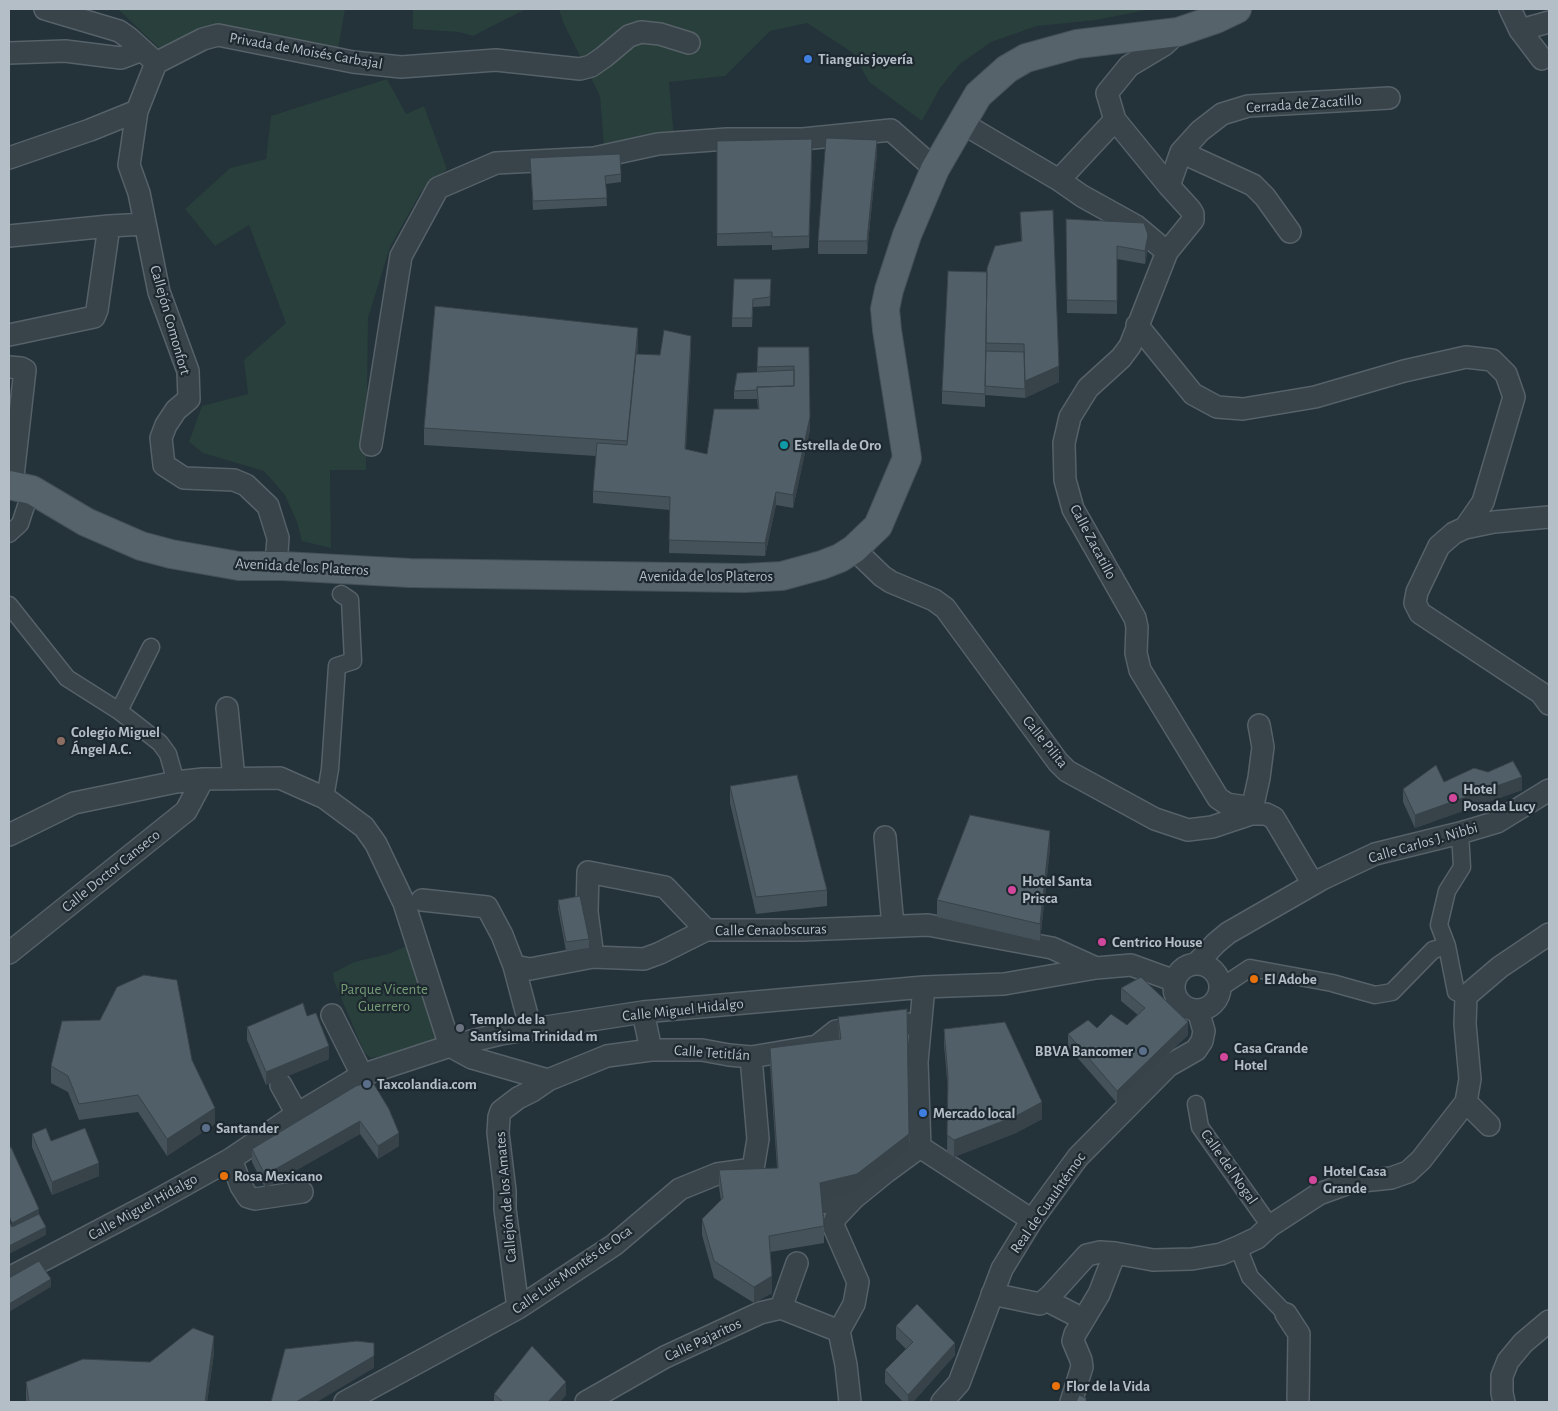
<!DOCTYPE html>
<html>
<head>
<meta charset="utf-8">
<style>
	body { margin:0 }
	#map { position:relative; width:1558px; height:1411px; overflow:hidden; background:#24323a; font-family:"Alegreya Sans",sans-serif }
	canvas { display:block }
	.frame { position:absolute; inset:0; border:10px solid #b3bec6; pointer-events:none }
</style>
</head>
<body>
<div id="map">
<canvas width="1558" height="1411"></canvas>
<div class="frame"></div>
</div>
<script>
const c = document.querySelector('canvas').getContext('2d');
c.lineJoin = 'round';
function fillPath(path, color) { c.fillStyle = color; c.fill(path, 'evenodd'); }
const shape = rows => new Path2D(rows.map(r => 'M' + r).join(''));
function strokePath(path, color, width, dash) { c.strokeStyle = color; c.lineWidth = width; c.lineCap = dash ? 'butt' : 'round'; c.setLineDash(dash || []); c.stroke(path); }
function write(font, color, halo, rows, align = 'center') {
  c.font = font + ' "Alegreya Sans",sans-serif'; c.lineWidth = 4.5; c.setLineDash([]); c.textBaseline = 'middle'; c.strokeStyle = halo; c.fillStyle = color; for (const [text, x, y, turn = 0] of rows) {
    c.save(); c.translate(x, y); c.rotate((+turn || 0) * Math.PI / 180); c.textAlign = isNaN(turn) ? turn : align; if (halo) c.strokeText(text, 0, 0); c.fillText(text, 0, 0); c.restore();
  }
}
const green = shape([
	[118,9,345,9,337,56,210,28,167,56],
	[413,9,526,9,473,36,459,32,413,29],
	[559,9,1151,9,1096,20,1037,26,991,42,960,64,940,88,922,121,869,82,853,53,807,23,770,31,725,76,669,82,674,138,604,146,600,96,563,22],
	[387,79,406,114,424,106,447,169,421,192,390,247,368,318,366,470,330,470,331,548,302,541,297,522,285,495,264,471,203,453,189,442,202,406,248,394,244,360,286,323,249,225,215,246,185,209,230,168,266,159,271,116],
	[405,947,411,948,448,1041,383,1056,371,1058,364,1052,334,981,333,973,354,962,388,954]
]);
const pedestrian = shape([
	[9,534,20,524,28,500],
	[9,605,67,678,119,711,160,743,168,754,176,782],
	[119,711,151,647],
	[325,798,330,769,337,666,353,661,350,600,341,594],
	[1460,833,1462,867,1447,891,1439,925,1447,946,1456,992,1466,996],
	[1220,988,1250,968,1332,983,1375,995,1392,992,1433,950,1447,946],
	[1196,1104,1200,1127,1270,1226],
	[1238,1247,1250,1277,1286,1314]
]);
const minor = shape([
	[45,9,119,31,129,38,152,59],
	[1510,9,1520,30,1542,59],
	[1520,30,1549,22],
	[1178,32,1164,45,1129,66,1107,93,1115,120,1169,186,1190,209,1193,214,1193,220,1167,252,1130,346,1121,358,1088,388,1070,417,1064,443,1065,480,1073,509,1135,618,1137,627,1136,653,1140,670,1218,798,1227,804,1253,808],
	[9,53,65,51,121,58,142,50],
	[156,63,137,111,129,165,139,193,159,292,188,371,189,399,176,410,166,425,161,438,164,465,184,478,234,480,246,485,268,506,278,538,276,565],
	[156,63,203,39,218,35,353,62,401,67,496,60,580,69,591,66,604,57,629,36,641,32,660,34,689,43],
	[962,123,1059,180,1082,196,1136,226,1167,252],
	[1181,152,1253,185,1265,197,1290,232],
	[9,158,90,130,137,111],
	[1059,180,1115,120],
	[1169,186,1181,152,1200,131,1222,114,1248,106,1389,98],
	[9,236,109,226,145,224],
	[1137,325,1193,394,1217,407,1243,409,1315,397,1404,371,1466,357,1492,360,1506,374,1514,397,1483,502,1465,528],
	[9,335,94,317,97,310,109,226],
	[9,367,21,368,25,370,12,485],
	[371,445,401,256,438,188,496,163,594,158,658,144,727,139,803,139,891,130,935,169],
	[1549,517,1494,522,1465,528,1454,533,1439,546,1417,592,1415,603,1420,613,1541,693,1549,704],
	[854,549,882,576,891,582,934,600,945,608,1058,762,1067,771,1155,819,1188,830,1212,827,1251,814,1266,814,1274,818,1313,884],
	[227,708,234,779],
	[1251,814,1259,778,1263,747,1259,725],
	[9,835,74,803,176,782,203,779,280,778,325,798,364,827,376,844,404,903,450,1046,472,1058,548,1080,607,1056,651,1050,702,1050,729,1055,751,1057,817,1046,836,1031,876,1025,906,1024,920,1025],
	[885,837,893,926],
	[422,900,487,907,502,935,514,966,531,1030],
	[9,953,186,811,203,779],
	[593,957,587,912,588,872,665,887,706,930],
	[1197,963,1216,943,1228,933,1322,879,1375,854,1460,833,1497,822,1549,790],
	'1174 987a23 23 0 1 1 46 0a23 23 0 1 1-46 0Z',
	[514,966,530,969,593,957,644,959,660,953,706,930,802,930,928,925,1052,948,1096,968],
	[643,1012,651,1050],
	[332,1015,362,1075],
	[751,1057,758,1139,753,1169],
	[281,1085,297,1114],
	[1466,1102,1489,1125],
	[920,1147,917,1062,924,987],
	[920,1147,1032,1220],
	[231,1159,241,1186,248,1197,255,1199,302,1192],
	[820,1203,854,1198,886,1172,920,1147],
	[9,1278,152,1203,231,1159,297,1114,362,1075,450,1046,501,1034,643,1012,924,987,1004,984,1096,968,1131,965,1175,981],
	[992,1294,1040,1304,1050,1296,1087,1255,1100,1252,1115,1253,1153,1260,1192,1259,1221,1254,1238,1247,1257,1238,1270,1226,1319,1194,1352,1182,1391,1178,1408,1172,1421,1160,1466,1102,1470,1079,1465,1024,1466,996,1500,967,1549,934],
	[1046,1300,1083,1319],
	[518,1308,505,1209,505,1191,498,1133,499,1117,501,1111,518,1098,532,1091,548,1080],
	[781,1308,839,1331],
	[781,1308,797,1263],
	[1286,1314,1299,1334,1298,1402],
	[345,1402,518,1308,614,1245,680,1189,717,1174,753,1169],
	[586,1402,665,1357,760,1313,781,1308],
	[850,1402,846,1365,839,1331,854,1304,858,1282,833,1225,836,1217,854,1198],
	[942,1402,959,1383,1002,1269,1032,1220,1078,1157,1168,1066,1196,1050,1202,1041,1204,1031,1198,1010],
	[1071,1402,1082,1367,1081,1360,1073,1341,1075,1334,1099,1294,1115,1253],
	[1504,1402,1502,1393,1502,1376,1508,1361,1523,1343,1549,1321]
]);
const primary = shape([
	[9,485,32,490,86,522,141,546,171,554,239,566,283,566,410,573,744,578,782,576,822,565,840,558,854,549,878,526,907,458,887,330,885,309,889,290,907,235,935,169,978,95,1007,69,1026,58,1077,44,1178,32,1216,19,1237,9]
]);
const wall = shape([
	[717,141,812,152,809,248,772,250,772,245,717,246],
	[877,153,867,254,818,254,818,241],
	[530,158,621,174,621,182,606,184,607,206,533,210],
	[1020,212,1059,382,1025,398,985,395,985,407,942,404,942,391,987,272,1021,242],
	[1066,219,1148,248,1145,264,1117,259,1117,314,1067,313],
	[771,279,770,306,753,307,752,327,732,327,732,318],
	[638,345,637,354,660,355,691,349,686,449,707,454,758,409,757,399,734,399,734,391,757,372,757,367,809,347,810,430,793,508,776,505,765,556,669,553,670,510,593,503,593,491,596,456,424,445,424,428],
	[1444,782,1522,790,1415,828,1403,802,1403,789],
	[730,786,827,890,827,906,756,914,730,803],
	[1050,848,1040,941,937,917,937,900],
	[558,900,589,939,589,948,566,951,558,909],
	[1121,988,1188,1035,1117,1103,1068,1047,1068,1034,1097,1028,1127,1025,1138,1015,1121,1001],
	[307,1016,329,1059,266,1085,247,1040,247,1027],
	[838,1017,909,1151,857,1191,821,1199,824,1226,824,1243,770,1252,772,1293,754,1303,714,1278,702,1235,702,1219,721,1201,719,1187,719,1170,777,1168,770,1065,770,1048,839,1039],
	[944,1029,1042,1119,1016,1133,954,1157,947,1152,948,1090,944,1045],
	[192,1060,215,1124,167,1156,138,1112,79,1120,68,1092,51,1083,51,1066],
	[356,1086,399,1146,378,1159,360,1134,265,1188,252,1162,252,1149],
	[32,1134,51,1141,99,1176,52,1195,32,1147],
	[896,1326,955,1355,913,1402,903,1402,885,1383,885,1370,906,1349,896,1339],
	[214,1353,207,1402,26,1402,26,1382,150,1362],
	[494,1394,566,1395,560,1402,494,1402]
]);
const shadedWall = shape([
	[877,140,877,153,867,254,867,241],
	[1148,235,1148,248,1145,264,1145,251],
	[638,328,638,345,627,458],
	[691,336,691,349,685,462,685,449],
	[1059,366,1059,382,1025,398,1025,381],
	[810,417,810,430,793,508,793,495],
	[776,492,776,505,765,556,765,543],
	[1522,777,1522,790,1415,828,1415,815],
	[1050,831,1050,848,1040,941,1040,924],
	[1188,1022,1188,1035,1117,1103,1117,1091],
	[329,1046,329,1059,266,1085,266,1072],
	[1042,1102,1042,1119,1016,1133,954,1157,954,1140],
	[215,1108,215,1124,167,1156,167,1139],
	[360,1121,360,1134,265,1188,265,1175],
	[399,1133,399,1146,378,1159,378,1146],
	[909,1134,909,1151,857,1191,820,1200,820,1183],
	[99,1163,99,1176,52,1195,52,1182],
	[39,1209,39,1222,12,1236,12,1223],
	[46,1227,46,1235,9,1254,9,1246],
	[772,1276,772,1293,754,1303,754,1287],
	[51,1279,51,1287,9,1312,9,1304],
	[214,1336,214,1353,207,1402,205,1402],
	[955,1343,955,1355,913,1402,908,1402,908,1395],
	[374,1356,374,1368,317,1402,296,1402],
	[566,1382,566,1395,560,1402,548,1402]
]);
const building = shape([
	[826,138,877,140,867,241,818,241,826,138],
	[812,139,809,236,772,237,772,232,717,234,717,141,812,139],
	[620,154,621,174,605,176,607,198,533,201,530,158,620,154],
	[1053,210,1059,366,1025,381,1024,344,986,343,987,268,995,246,1022,241,1020,212,1053,210],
	[1066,219,1144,223,1148,235,1145,251,1117,246,1117,301,1067,300,1066,219],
	[948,271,987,272,985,394,942,391,948,271],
	[734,279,771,279,770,297,753,299,752,318,732,318,734,279],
	[435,306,638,328,627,441,424,428,435,306],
	[664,330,691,336,685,449,707,454,714,409,759,409,757,387,794,386,794,366,757,367,758,347,809,347,810,417,793,495,776,492,765,543,669,540,670,497,593,491,597,443,627,445,636,354,660,355,664,330],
	[986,351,1024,352,1025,389,985,386,986,351],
	[794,370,794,386,757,387,757,390,734,391,737,373,794,370],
	[1513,761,1522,777,1415,815,1403,789,1436,765,1444,782,1474,768,1488,772,1513,761],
	[797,775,827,890,756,897,730,786,797,775],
	[970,815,1050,831,1040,924,937,900,970,815],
	[580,896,589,939,566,942,558,900,580,896],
	[144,975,177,980,192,1060,215,1108,167,1139,138,1095,79,1104,68,1076,51,1066,62,1021,100,1020,117,987,144,975],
	[1141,977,1188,1022,1117,1091,1068,1034,1088,1020,1097,1028,1111,1014,1127,1025,1145,1008,1121,988,1141,977],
	[303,1003,307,1016,316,1013,329,1046,266,1072,247,1027,303,1003],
	[907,1009,909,1134,857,1174,820,1183,824,1226,769,1236,772,1276,754,1287,714,1261,702,1219,723,1198,719,1170,778,1168,770,1048,841,1039,838,1017,907,1009],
	[1005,1022,1042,1102,1016,1116,954,1140,947,1135,948,1077,944,1029,1005,1022],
	[372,1081,389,1109,399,1133,378,1146,360,1121,265,1175,252,1149,356,1086,372,1081],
	[46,1128,51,1141,85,1128,99,1163,52,1182,32,1134,46,1128],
	[11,1147,39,1209,12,1223,9,1216,9,1149,11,1147],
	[39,1214,46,1227,9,1246,9,1220,12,1227,39,1214],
	[39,1261,51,1279,9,1304,9,1278,39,1261],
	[917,1304,955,1343,908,1395,885,1370,913,1342,896,1326,917,1304],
	[193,1328,214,1336,205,1402,29,1402,26,1382,83,1359,150,1362,193,1328],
	[357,1341,374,1343,374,1356,296,1402,271,1402,285,1349,357,1341],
	[532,1346,566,1382,548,1402,503,1402,494,1394,532,1346],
	[1079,1395,1086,1398,1086,1402,1076,1402,1079,1395]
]);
const markers = [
	[808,59,5,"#3f7fe0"],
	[784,445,5,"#0f9aa8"],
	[61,741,5,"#8d6e63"],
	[1453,798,5,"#d1479c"],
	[1012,890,5,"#d1479c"],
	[1102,942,5,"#d1479c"],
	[1254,979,5,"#e8710a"],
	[460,1028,5,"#6b7280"],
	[1143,1051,5,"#5c6f8a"],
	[1224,1057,5,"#d1479c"],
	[367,1084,5,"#5c6f8a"],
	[923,1113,5,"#3f7fe0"],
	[206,1128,5,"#5c6f8a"],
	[224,1176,5,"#e8710a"],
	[1313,1180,5,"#d1479c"],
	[1056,1386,5,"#e8710a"]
];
const streetNames = [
	["Privada de Moisés Carbajal",306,51,10],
	["Cerrada de Zacatillo",1304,104,-4],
	["Callejón Comonfort",170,320,74],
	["Calle Zacatillo",1093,542,62],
	["Avenida de los Plateros",302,567,3],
	["Avenida de los Plateros",706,576],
	["Calle Pilita",1045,742,51],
	["Calle Carlos J. Nibbi",1423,843,-16],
	["Calle Doctor Canseco",111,871,-39],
	["Calle Cenaobscuras",771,930,-1],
	["Calle Miguel Hidalgo",683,1010,-6],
	["Calle Tetitlán",712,1053,4],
	["Calle del Nogal",1229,1167,55],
	["Callejón de los Amates",506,1197,-95],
	["Real de Cuauhtémoc",1048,1203,-55],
	["Calle Miguel Hidalgo",143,1207,-29],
	["Calle Luis Montés de Oca",572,1270,-35],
	["Calle Pajaritos",703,1340,-25]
];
const poiNames = [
	["Tianguis joyería",818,59],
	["Estrella de Oro",794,445],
	["Colegio Miguel",71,732],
	["Ángel A.C.",71,749],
	["Hotel",1463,789],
	["Posada Lucy",1463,806],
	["Hotel Santa",1022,881],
	["Prisca",1022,898],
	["Centrico House",1112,942],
	["El Adobe",1264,979],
	["Templo de la",470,1019],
	["Santísima Trinidad m",470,1036],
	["Casa Grande",1234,1048],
	["Hotel",1234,1065],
	["BBVA Bancomer",1133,1051,"right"],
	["Taxcolandia.com",377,1084],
	["Mercado local",933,1113],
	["Santander",216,1128],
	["Hotel Casa",1323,1171],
	["Grande",1323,1188],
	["Rosa Mexicano",234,1176],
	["Flor de la Vida",1066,1386]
];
const parkNames = [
	["Parque Vicente",384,989],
	["Guerrero",384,1006]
];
fillPath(green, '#293f3b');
strokePath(pedestrian, '#566168', 19);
strokePath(minor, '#566168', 24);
strokePath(primary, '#444f56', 30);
strokePath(pedestrian, '#38434a', 16);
strokePath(minor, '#38434a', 21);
strokePath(primary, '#56636a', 28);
fillPath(wall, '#455259');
fillPath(shadedWall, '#384249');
fillPath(building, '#505f68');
strokePath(building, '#384249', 1);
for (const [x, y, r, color] of markers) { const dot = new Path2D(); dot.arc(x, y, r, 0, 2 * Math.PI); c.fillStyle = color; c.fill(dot); strokePath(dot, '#1d282f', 2); }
write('15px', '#b3bec6', '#1d282f', streetNames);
write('bold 15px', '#b3bec6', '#1d282f', poiNames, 'left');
write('15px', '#739a74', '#1d282f', parkNames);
</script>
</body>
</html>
